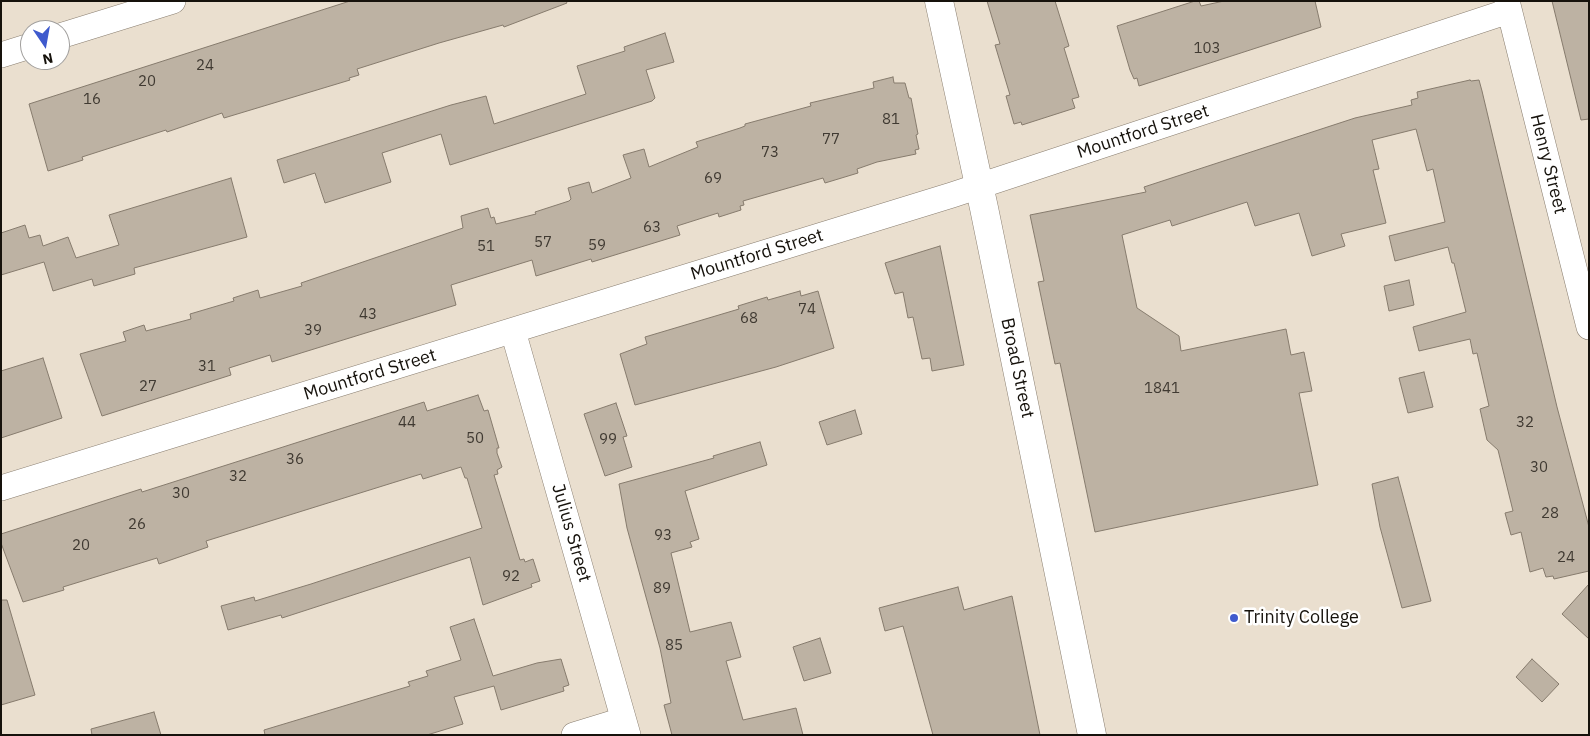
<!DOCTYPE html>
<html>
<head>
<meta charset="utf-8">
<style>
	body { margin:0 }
	#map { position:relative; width:1590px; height:736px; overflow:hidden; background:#eadfcf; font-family:"IBM Plex Sans",sans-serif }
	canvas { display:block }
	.frame { position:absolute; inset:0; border:2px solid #16120c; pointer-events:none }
	.north { position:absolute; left:20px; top:20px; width:50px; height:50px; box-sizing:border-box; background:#fff; border:1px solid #a2a09e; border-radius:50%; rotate:168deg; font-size:14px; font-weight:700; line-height:20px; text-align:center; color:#16120c }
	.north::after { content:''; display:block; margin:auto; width:18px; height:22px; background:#3f5acd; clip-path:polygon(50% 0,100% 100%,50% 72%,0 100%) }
</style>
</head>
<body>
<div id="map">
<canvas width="1590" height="736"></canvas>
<div class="frame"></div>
<div class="north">N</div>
</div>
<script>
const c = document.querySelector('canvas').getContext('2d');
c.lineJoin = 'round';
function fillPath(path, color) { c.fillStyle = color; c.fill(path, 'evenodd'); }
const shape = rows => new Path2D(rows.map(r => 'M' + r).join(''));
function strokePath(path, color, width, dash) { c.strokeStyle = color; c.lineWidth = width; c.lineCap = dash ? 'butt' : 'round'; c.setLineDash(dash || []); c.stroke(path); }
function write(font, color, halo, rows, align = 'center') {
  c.font = font + ' "IBM Plex Sans",sans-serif'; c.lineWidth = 5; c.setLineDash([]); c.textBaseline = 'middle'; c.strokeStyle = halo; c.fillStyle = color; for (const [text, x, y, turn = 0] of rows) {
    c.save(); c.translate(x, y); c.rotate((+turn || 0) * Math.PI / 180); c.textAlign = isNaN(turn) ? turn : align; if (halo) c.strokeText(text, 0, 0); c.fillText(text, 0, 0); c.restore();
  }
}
const building = shape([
	[350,1,566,1,567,3,504,27,503,25,439,43,357,69,359,75,349,78,350,80,224,118,222,113,167,132,166,130,82,157,83,160,48,171,29,104,350,1],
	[987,1,1055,1,1069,46,1064,48,1079,97,1072,99,1075,108,1022,125,1021,122,1014,124,1006,96,1010,95,995,45,1000,44,987,1],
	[1195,1,1199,1,1201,6,1224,1,1315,1,1321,27,1139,86,1137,78,1134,79,1130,70,1117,26,1195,1],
	[1552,1,1589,1,1589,119,1581,120,1552,1],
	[665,33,674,62,646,70,655,98,652,101,450,165,441,134,382,153,391,182,325,203,315,173,284,183,277,160,451,105,486,96,494,124,586,94,577,66,625,51,624,47,665,33],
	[893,77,894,83,905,83,909,98,911,98,918,134,916,135,919,149,915,150,916,154,877,162,857,169,858,173,825,183,823,178,743,201,744,205,740,206,741,210,719,217,718,213,677,226,680,235,592,262,591,259,536,276,532,260,451,285,456,305,272,362,270,355,229,368,231,375,102,416,80,354,126,341,123,332,144,325,146,331,191,319,190,314,234,301,233,298,258,290,260,298,302,286,301,283,463,228,461,216,488,208,491,218,494,217,496,224,536,214,535,212,569,201,571,199,568,188,589,182,592,193,631,178,623,155,644,149,649,167,698,147,696,142,740,128,745,126,745,124,811,106,810,103,874,88,873,82,893,77],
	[1470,80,1471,81,1479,80,1482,91,1557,407,1589,527,1589,571,1554,579,1553,576,1546,577,1543,568,1530,572,1521,532,1511,535,1505,513,1513,511,1498,450,1487,440,1480,409,1489,406,1477,353,1473,354,1470,339,1419,351,1413,327,1466,312,1454,263,1452,263,1448,247,1395,261,1389,236,1445,222,1433,169,1427,171,1416,129,1372,140,1379,169,1373,170,1386,223,1341,234,1345,246,1312,256,1299,213,1255,226,1247,202,1172,226,1170,220,1122,235,1137,308,1179,336,1181,351,1286,329,1291,355,1304,352,1312,391,1299,393,1318,485,1095,532,1060,363,1055,364,1038,282,1044,281,1030,215,1146,192,1144,187,1355,118,1412,105,1411,100,1418,98,1417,92,1470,80],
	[231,178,247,237,134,268,135,274,94,286,92,279,53,291,44,262,1,275,1,233,25,225,29,238,40,235,43,246,68,237,76,258,119,245,109,215,231,178],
	[940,246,964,365,932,371,930,358,922,359,913,317,908,318,903,292,895,294,885,263,940,246],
	[1409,280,1414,305,1389,311,1384,286,1409,280],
	[800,291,801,296,818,291,834,348,776,367,635,405,620,354,647,344,645,337,739,309,738,306,767,297,768,300,800,291],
	[43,358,62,418,1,438,1,371,43,358],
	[1424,372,1433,407,1408,413,1399,378,1424,372],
	[478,395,484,411,488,410,499,448,497,448,497,453,502,467,497,470,498,474,494,475,520,560,524,559,525,562,533,559,540,581,531,584,532,587,483,605,470,557,282,618,281,615,228,630,221,606,254,597,255,601,311,584,482,528,467,478,465,478,461,467,423,479,421,474,206,541,208,547,159,564,157,558,63,587,64,590,23,602,1,543,1,534,141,489,142,492,424,402,427,411,478,395],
	[616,403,627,436,623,437,632,467,605,476,584,414,616,403],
	[855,410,862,434,827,445,819,422,855,410],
	[760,442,767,465,685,491,699,539,690,542,692,547,671,553,690,632,731,622,741,657,726,661,743,720,796,708,803,735,672,735,664,705,671,703,660,648,627,528,619,484,714,458,713,456,760,442],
	[1398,477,1431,601,1402,608,1380,527,1372,484,1398,477],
	[1589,584,1589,639,1562,614,1589,584],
	[958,587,964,610,1012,596,1040,735,933,735,903,626,885,631,879,608,958,587],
	[1,600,7,600,35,695,1,705,1,600],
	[474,619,493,676,537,663,561,659,569,685,563,687,564,691,501,710,494,686,454,697,463,724,427,735,265,735,264,730,410,686,408,682,428,676,426,671,461,660,450,627,474,619],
	[820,638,831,673,804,681,793,647,820,638],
	[1532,659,1559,684,1542,702,1516,677,1532,659],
	[154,712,161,735,92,735,91,729,154,712]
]);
const street = shape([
	[1507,1,1589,327],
	[60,36,173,1],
	[1,55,30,46],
	[513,331,628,735],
	[1,488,952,195,1509,11],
	[574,735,623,720]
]);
const secondary = shape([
	[939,1,984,208,1092,735]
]);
const markers = [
	[1234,618,5,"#3f5acd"]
];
const numberNames = [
	["103",1207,49],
	["24",205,66],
	["20",147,82],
	["16",92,100],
	["81",891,120],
	["77",831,140],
	["73",770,153],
	["69",713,179],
	["63",652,228],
	["57",543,243],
	["59",597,246],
	["51",486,247],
	["74",807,310],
	["43",368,315],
	["68",749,319],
	["39",313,331],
	["31",207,367],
	["27",148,387],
	["1841",1162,389],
	["44",407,423],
	["32",1525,423],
	["50",475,439],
	["99",608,440],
	["36",295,460],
	["30",1539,468],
	["32",238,477],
	["30",181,494],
	["28",1550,514],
	["26",137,525],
	["93",663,536],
	["20",81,546],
	["24",1566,558],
	["92",511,577],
	["89",662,589],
	["85",674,646]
];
const streetNames = [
	["Mountford Street",1143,132,-18],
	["Henry Street",1548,164,76],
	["Mountford Street",757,255,-17],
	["Broad Street",1017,368,78],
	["Mountford Street",370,375,-17],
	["Julius Street",571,533,74]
];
const poiNames = [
	["Trinity College",1244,618]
];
fillPath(building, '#bdb2a3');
strokePath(building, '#867b6d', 1);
strokePath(street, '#897e70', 26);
strokePath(secondary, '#897e70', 29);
strokePath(street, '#fff', 25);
strokePath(secondary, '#fff', 28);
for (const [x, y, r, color] of markers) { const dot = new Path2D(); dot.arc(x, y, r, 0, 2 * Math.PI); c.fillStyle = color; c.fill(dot); strokePath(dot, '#fff', 2); }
write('15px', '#403a32', null, numberNames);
write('18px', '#16120c', '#fff', streetNames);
write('18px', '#16120c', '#fff', poiNames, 'left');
</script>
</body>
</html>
